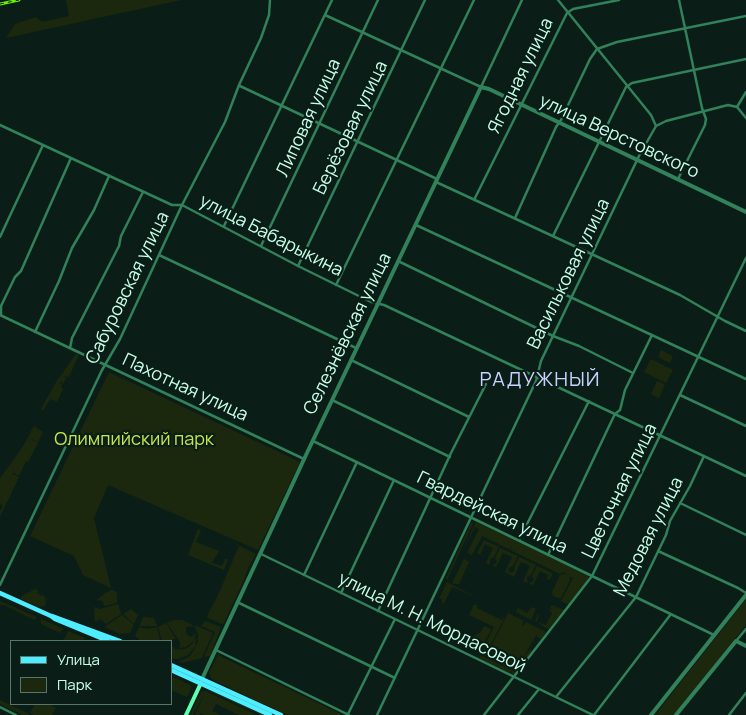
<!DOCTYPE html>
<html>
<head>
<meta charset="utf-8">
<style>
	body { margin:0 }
	#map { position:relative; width:746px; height:715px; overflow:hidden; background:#0a1e17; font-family:Manrope,sans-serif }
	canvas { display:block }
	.legend { position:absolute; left:10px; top:640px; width:162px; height:65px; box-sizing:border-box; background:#0a1e17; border:1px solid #56786b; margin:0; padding:6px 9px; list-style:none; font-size:15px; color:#c7ffe8 }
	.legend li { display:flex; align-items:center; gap:10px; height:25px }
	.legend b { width:25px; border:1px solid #56786b }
</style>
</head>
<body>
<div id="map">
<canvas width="746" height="715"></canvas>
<ul class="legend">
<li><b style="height:6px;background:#4eedff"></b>Улица</li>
<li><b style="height:14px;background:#1c280d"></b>Парк</li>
</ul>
</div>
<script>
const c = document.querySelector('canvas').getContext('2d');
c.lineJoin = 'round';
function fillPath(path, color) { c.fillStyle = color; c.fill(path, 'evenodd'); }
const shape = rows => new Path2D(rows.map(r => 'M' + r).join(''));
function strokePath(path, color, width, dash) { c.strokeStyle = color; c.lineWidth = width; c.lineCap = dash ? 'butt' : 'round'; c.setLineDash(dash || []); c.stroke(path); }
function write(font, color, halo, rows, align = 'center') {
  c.font = font + ' Manrope,sans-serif'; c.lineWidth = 4.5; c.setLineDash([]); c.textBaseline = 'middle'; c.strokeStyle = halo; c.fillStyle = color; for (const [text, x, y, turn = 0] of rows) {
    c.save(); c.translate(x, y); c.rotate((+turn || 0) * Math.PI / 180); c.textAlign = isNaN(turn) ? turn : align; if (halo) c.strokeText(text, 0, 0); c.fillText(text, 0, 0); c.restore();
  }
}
const green = shape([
	[66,0,181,0,6,38,15,24,36,17,42,22,69,16],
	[0,317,79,355,73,368,69,366,73,368,69,377,63,376,66,378,63,384,61,381,55,391,60,383,62,384,61,387,63,389,57,402,51,399,52,396,42,412,43,410,41,409,56,382,76,354],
	[661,350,673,356,670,363,658,357],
	[651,359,673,370,666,383,644,372],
	[109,372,300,462,258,550,108,485,94,518,111,588,83,575,74,556,30,536],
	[657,381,665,384,659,398,651,394],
	[34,426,43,432,38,442,30,438,38,443,28,462,26,461,19,476,14,473,14,471,4,493,13,474,19,477,0,517,0,511,3,506,0,503,0,478,22,448],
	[474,522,474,521,447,580,446,578,471,523],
	[476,522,588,575,589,579,569,605,561,601,573,578,569,576,570,580,561,598,558,598,553,596,552,592,560,575,563,574,567,575,563,572,560,574,510,550,512,546,509,549,482,536,472,555,467,553,479,529,475,527,461,553],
	[198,529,201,530,196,542,219,551,212,563,222,566,225,559,228,559,224,570,188,555],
	[484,540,499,547,494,557,490,559,490,565,486,563,493,548,485,544,480,555,477,553],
	[240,546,256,554,248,568,244,580,224,623,222,624,208,618,207,616,219,593,238,548],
	[500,548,518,556,513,566,508,568,510,573,515,571,514,567,519,557,536,565,531,575,527,577,528,583,523,581,530,566,521,562,514,577,505,572,512,557,503,553,496,567,492,566,497,562,495,558],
	[464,559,469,562,459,584,454,584,452,583],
	[537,566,552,573,552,575,550,580,547,579,548,575,540,571,533,585,529,584,534,580,532,576],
	[447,582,472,595,473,598,471,595,452,587,444,604,442,603,442,599,439,599],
	[35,589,38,590,37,593,42,596,43,594,46,600,45,606,40,607,21,599,22,596],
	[112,590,117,592,117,603,104,606,103,601,97,600,105,593],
	[746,599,746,625,674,715,655,715],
	[0,601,37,617,36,619,34,620,4,605,0,605],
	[118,604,121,614,106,624,101,619,95,622,94,607,100,609],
	[474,604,478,606,477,608,502,620,505,617,485,656,480,654,494,627,469,615],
	[552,605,556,606,555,608,557,607,565,610,548,629,535,621,538,614,539,615,537,622,546,625,552,613,549,610,553,609,550,608],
	[532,607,536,609,531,620,516,612,518,608,527,613],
	[131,609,138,615,134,624,123,614],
	[508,613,524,621,522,625,523,626,526,622,546,632,541,639,537,637,537,634,524,656,531,649,532,652,514,674,511,674,513,670,486,657],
	[122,615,134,625,130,633,120,634,104,627],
	[143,617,154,618,157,626,139,626],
	[41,619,64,629,60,633,41,624],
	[174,620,182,620,191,624,194,627,189,626,186,628,186,633,190,637,193,636,196,633,194,641,186,647,180,648,180,642,167,623],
	[205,621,221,627,210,656,204,657,215,632,201,626],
	[166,623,176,639,173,639,171,642,172,646,175,649,182,650,189,647,193,643,197,636,195,647,188,655,178,659,171,658,171,641,162,641,158,627],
	[194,625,213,633,202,658,182,663,178,661,185,659,191,655,198,642,198,634],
	[484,626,491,629,491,630,479,653,468,648,460,638,462,637,466,639,480,633],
	[139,627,147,629,157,627,160,640,156,641,141,641,135,636],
	[68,631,85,638,83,641,63,641],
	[218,655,220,656,343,715,288,715,215,681,211,678,209,673],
	[480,655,512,670,510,673,480,659],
	[171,676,192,686,187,697,171,690],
	[206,690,211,691,265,715,261,715],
	[204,691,205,691,257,715,239,715,216,704,212,711,220,715,204,715,200,713,199,715,195,715,204,694,193,715,190,715,201,692],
	[0,700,29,714,28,715,23,715,0,704],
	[35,704,48,704,56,708,52,715,34,715,30,713]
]);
const minor = shape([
	[558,0,651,115,656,126],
	[325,15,481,87,522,0],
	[240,86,437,179],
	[737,107,746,92],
	[0,125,172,205,182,205,298,266,371,302,384,305,746,476],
	[678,179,705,125,706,119,702,108,679,0],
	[436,182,680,295,725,321,746,331],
	[474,200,567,13,573,9,619,0],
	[515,218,556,127,561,120,590,59,597,49,617,42,746,16],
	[416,225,746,379],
	[224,226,332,0],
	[553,236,626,87,632,83,746,59],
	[0,237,43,145],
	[261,246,378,0],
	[159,255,356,348],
	[398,261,553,336,579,346,633,373],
	[298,266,425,0],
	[336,285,474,0],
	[0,315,304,459],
	[1,315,1,306,15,277,21,271,71,158],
	[35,332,59,281,72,248,94,210,109,176],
	[70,348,72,338,119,246,121,236,143,192],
	[351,360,469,417],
	[680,395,746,426],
	[332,400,450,457],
	[313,441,714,635],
	[680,503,746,535],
	[519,540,589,401],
	[658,551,738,588,746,593],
	[261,554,593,715],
	[548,555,612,420,615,414,620,410,625,390,652,335],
	[304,575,357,462],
	[0,585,102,370,120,339,182,205,225,122,239,85,261,38,269,15,270,0],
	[341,593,394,480],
	[237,602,395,678],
	[378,611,451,453,486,384],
	[736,641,746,629],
	[216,650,349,715],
	[556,697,636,597,666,535,670,521,690,486,704,456],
	[0,707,16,715],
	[348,714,395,619],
	[377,715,536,381,541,361,639,156,656,126,666,121,728,105,737,107,746,118],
	[484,715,592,576,746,258],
	[518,715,539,689],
	[594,715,671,614],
	[729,715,746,693]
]);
const tertiary = shape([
	[202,679,306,455,481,87,489,89,746,212],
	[651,715,746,595],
	[676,715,736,641,746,646]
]);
const secondary = shape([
	[186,715,201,683]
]);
const primary = shape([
	[0,593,51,616,55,619,108,641],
	[52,616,120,641],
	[171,665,281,715],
	[171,670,270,715]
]);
const rail = shape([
	[0,4,19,0]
]);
const streetNames = [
	["Ягодная улица",521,76,-64],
	["Липовая улица",309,118,-65],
	["Берёзовая улица",351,128,-64],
	["улица Верстовского",619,137,25],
	["улица Бабарыкина",271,236,27],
	["Васильковая улица",569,274,-64],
	["Сабуровская улица",128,288,-64],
	["Селезнёвская улица",348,334,-64],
	["Пахотная улица",185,388,25],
	["Цветочная улица",620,491,-64],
	["Гвардейская улица",492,513,26],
	["Медовая улица",649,537,-63],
	["улица М. Н. Мордасовой",432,623,26]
];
const parkNames = [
	["Олимпийский парк",134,440]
];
const quarterNames = [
	["РАДУЖНЫЙ",540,380]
];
fillPath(green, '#1c280d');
strokePath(minor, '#31815a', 2.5);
strokePath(tertiary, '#31815a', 4);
strokePath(secondary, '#5effaf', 4);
strokePath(primary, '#4eedff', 4.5);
strokePath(rail, '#67f200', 3);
strokePath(rail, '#0a1e17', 1, [4]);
write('18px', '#c7ffe8', '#0a1e17', streetNames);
write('18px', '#c4e74b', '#0a1e17', parkNames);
c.letterSpacing = '1px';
write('20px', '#c9d2ff', '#0a1e17', quarterNames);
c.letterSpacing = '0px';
</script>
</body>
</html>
